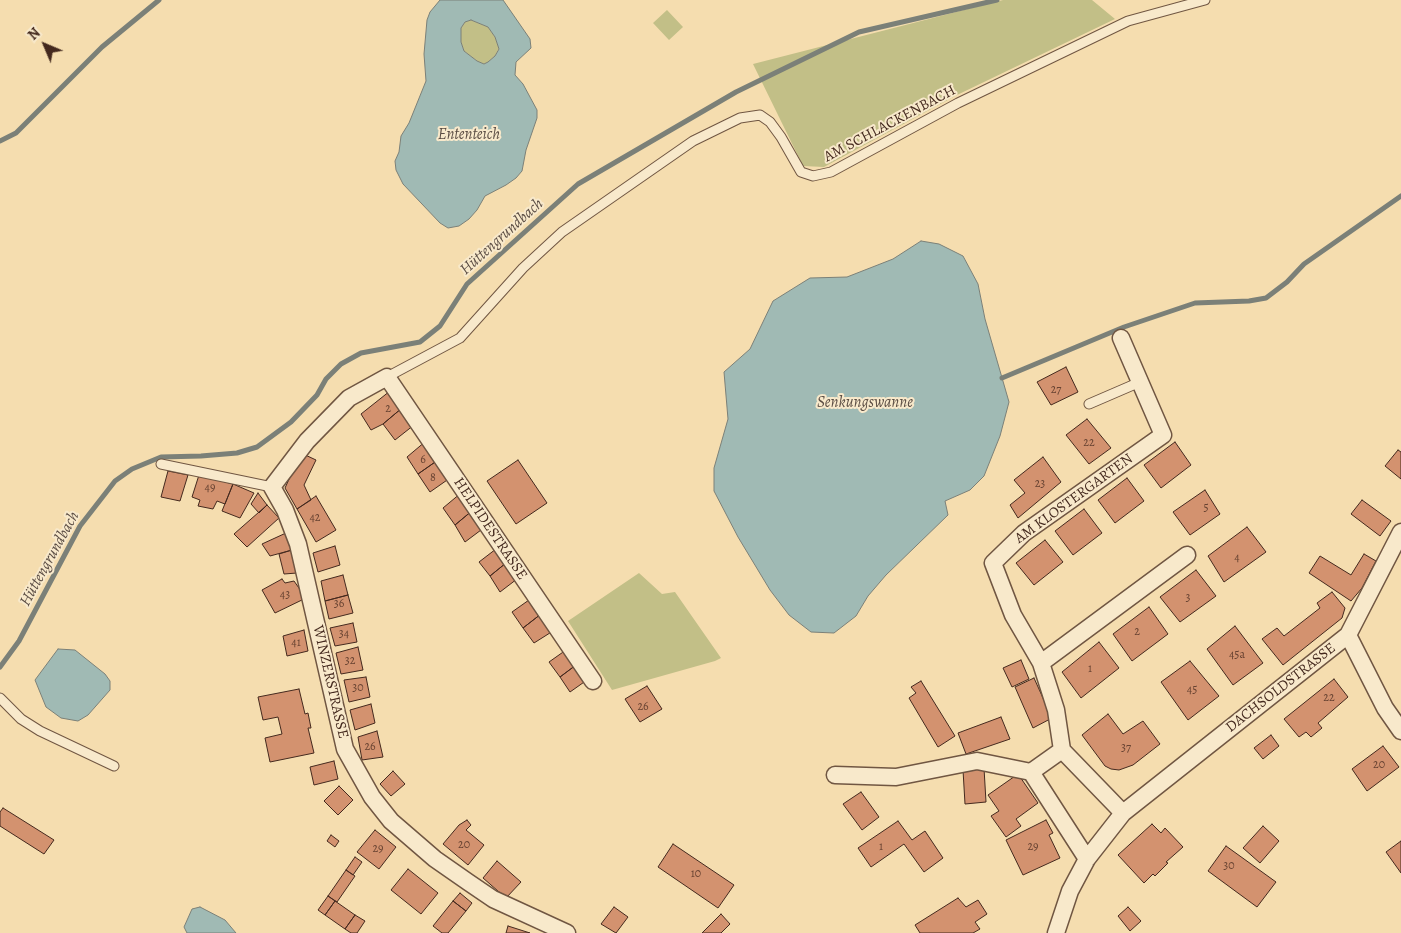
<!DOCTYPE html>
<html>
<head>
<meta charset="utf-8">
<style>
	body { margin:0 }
	#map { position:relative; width:1401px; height:933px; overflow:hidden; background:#f5ddaf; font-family:Alegreya,serif }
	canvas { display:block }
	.north { position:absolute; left:20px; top:20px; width:50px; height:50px; -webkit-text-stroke:4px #f8e9cb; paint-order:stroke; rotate:315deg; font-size:14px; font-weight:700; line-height:20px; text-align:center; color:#44291e }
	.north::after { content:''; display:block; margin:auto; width:18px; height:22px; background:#44291e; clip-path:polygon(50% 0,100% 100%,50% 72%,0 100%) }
</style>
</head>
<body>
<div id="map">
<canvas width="1401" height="933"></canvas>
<div class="north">N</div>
</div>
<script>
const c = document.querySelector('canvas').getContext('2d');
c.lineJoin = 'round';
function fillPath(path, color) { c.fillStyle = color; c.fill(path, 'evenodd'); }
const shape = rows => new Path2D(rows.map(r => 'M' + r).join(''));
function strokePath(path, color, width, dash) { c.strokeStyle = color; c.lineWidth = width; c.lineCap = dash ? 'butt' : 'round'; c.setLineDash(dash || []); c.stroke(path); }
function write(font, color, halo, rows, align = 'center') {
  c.font = font + ' Alegreya,serif'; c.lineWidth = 4; c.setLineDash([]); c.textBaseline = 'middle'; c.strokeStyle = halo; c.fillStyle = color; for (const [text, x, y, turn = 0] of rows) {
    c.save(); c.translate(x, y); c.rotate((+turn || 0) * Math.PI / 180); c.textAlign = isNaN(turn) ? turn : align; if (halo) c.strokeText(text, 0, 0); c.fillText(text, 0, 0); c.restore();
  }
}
const green = shape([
	[1003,0,1092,0,1115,19,957,95,824,167,803,166,753,64],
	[667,10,683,27,669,40,653,23],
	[471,20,488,27,495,37,499,48,495,56,488,62,484,64,477,61,464,51,461,42,461,28,465,22],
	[639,573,662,594,675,592,721,658,715,661,612,690,568,621]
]);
const water = shape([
	[440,0,503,0,530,39,531,48,516,62,515,75,523,84,537,110,537,118,526,150,522,171,516,178,506,185,485,196,477,210,469,219,459,226,448,228,440,223,403,184,396,170,395,161,399,152,401,136,409,123,426,81,424,54,427,20,430,12,440,0],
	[471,20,488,27,495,37,499,49,495,56,488,62,484,64,477,61,464,51,461,42,461,28,465,22,471,20],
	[921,241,939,244,963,256,978,284,985,319,1009,402,1000,436,984,476,970,490,945,501,948,515,886,575,868,596,856,616,834,633,811,632,789,615,770,590,738,537,714,491,714,468,728,419,724,372,750,349,773,301,810,278,847,277,893,259,921,241],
	[58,649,75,650,105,674,110,681,110,690,88,715,78,721,61,718,46,707,35,680,58,649],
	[200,907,225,920,236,933,187,933,184,927,192,909,200,907]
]);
const stream = shape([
	[0,141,16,133,102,47,159,0],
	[1002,378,1124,327,1195,303,1249,301,1266,298,1287,282,1304,264,1401,196],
	[0,667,19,641,80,526,115,481,132,469,161,457,201,456,237,453,257,447,291,422,317,395,326,379,341,364,361,353,420,342,440,326,467,284,578,184,736,92,859,32,997,0]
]);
const building = shape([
	[1066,367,1078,392,1051,405,1037,382,1066,367],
	[390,391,402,408,383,424,371,430,361,414,390,391],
	[402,408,414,425,395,440,383,424,402,408],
	[1087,419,1111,448,1089,464,1066,435,1087,419],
	[426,441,438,460,418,474,407,457,426,441],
	[1175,442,1191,465,1161,488,1144,465,1175,442],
	[1398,450,1401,452,1401,479,1385,466,1398,450],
	[301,453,316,460,304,485,311,500,297,509,285,488,301,453],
	[1043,457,1061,482,1018,518,1010,505,1025,493,1014,480,1043,457],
	[438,460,450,478,430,492,418,474,438,460],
	[518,460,547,503,516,524,487,481,518,460],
	[168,471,188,475,180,501,161,497,168,471],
	[199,475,233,484,225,504,217,501,213,509,198,506,200,500,192,497,199,475],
	[1127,478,1144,501,1115,523,1098,500,1127,478],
	[233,484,254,493,240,518,222,511,233,484],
	[1205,490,1220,514,1190,535,1173,512,1205,490],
	[258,493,267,505,259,513,251,504,258,493],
	[461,493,473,510,455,525,443,508,461,493],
	[316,496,336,530,316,542,297,509,316,496],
	[1362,500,1391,521,1380,536,1351,514,1362,500],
	[267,505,279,518,247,547,234,534,267,505],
	[1084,509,1102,533,1073,555,1055,531,1084,509],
	[473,510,485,527,465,542,455,525,473,510],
	[1247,527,1266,552,1224,582,1208,556,1247,527],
	[286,533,292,550,270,556,262,544,286,533],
	[1045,540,1063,562,1034,585,1016,563,1045,540],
	[335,546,340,565,318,572,313,553,335,546],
	[496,549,506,563,490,576,479,562,496,549],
	[292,550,297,573,284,574,279,554,292,550],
	[1364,554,1376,561,1362,588,1351,601,1309,573,1320,556,1351,575,1364,554],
	[506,563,517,579,500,592,490,576,506,563],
	[1196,570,1216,596,1180,622,1160,597,1196,570],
	[343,575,348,595,325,601,321,581,343,575],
	[282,579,285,583,294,581,306,598,275,613,262,590,282,579],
	[1332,592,1345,608,1342,618,1283,665,1262,639,1277,628,1284,636,1320,608,1317,603,1332,592],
	[348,595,353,613,329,619,325,601,348,595],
	[529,600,541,614,523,628,512,612,529,600],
	[1149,607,1168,634,1132,661,1113,634,1149,607],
	[541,614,553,631,534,643,523,628,541,614],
	[353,623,357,642,335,646,330,628,353,623],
	[1235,626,1263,663,1233,685,1207,649,1235,626],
	[304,630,308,651,287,656,283,636,304,630],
	[1099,642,1119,668,1081,698,1062,672,1099,642],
	[358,647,363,670,341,674,336,653,358,647],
	[566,650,576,665,560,677,549,662,566,650],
	[1021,660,1029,679,1012,687,1003,668,1021,660],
	[1190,661,1219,696,1188,720,1161,682,1190,661],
	[576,665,587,680,570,692,560,677,576,665],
	[366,677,370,697,349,702,344,680,366,677],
	[1034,678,1052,718,1033,728,1015,687,1034,678],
	[1334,679,1348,697,1318,723,1322,728,1311,737,1306,732,1299,737,1284,719,1334,679],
	[921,681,955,736,938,747,909,698,916,693,911,687,921,681],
	[647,686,662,709,640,722,625,699,647,686],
	[299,689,305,714,308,713,311,728,308,728,314,753,270,762,265,738,282,734,278,717,263,720,258,697,299,689],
	[371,704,375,723,355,730,350,710,371,704],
	[1108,714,1123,734,1143,721,1160,744,1133,765,1119,770,1111,769,1105,766,1082,735,1108,714],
	[1001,717,1010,739,966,754,958,733,1001,717],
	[377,731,383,757,362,760,358,737,377,731],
	[1271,735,1279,746,1263,759,1254,748,1271,735],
	[1383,746,1399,767,1367,791,1352,769,1383,746],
	[334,761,338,779,314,785,310,767,334,761],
	[984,768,986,802,965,804,963,770,984,768],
	[393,771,405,784,391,796,380,784,393,771],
	[1018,774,1038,803,1016,819,1021,826,1006,837,991,816,999,811,988,795,1018,774],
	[339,786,353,800,338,815,324,801,339,786],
	[861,792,879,817,862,830,843,804,861,792],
	[3,808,54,840,44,854,0,826,0,812,3,808],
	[467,820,471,825,466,830,484,845,468,865,443,844,459,825,467,820],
	[1046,820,1053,833,1049,835,1060,858,1023,875,1006,840,1046,820],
	[898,821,912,840,925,831,943,858,924,872,904,844,871,867,858,848,898,821],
	[1152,824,1161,833,1165,828,1183,847,1166,862,1168,863,1155,876,1153,874,1144,883,1118,855,1152,824],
	[1263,826,1279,841,1260,863,1243,848,1263,826],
	[375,830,396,847,379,869,357,852,375,830],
	[331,835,339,841,335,847,327,841,331,835],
	[1401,841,1401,873,1386,852,1401,841],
	[673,844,734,885,718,908,658,867,673,844],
	[1226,846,1276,882,1257,907,1208,871,1226,846],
	[355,857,362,862,353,875,346,870,355,857],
	[497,861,521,882,506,898,483,878,497,861],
	[408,869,438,893,421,914,391,890,408,869],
	[346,870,355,876,337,902,328,896,346,870],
	[460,893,472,903,466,911,453,901,460,893],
	[328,896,335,901,325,915,318,910,328,896],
	[958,898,966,907,978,900,987,914,975,922,980,929,973,933,920,933,915,925,958,898],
	[335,901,355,915,345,929,325,915,335,901],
	[453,901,466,911,448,933,442,933,433,926,453,901],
	[614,907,628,917,616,933,601,924,614,907],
	[1128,907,1141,921,1130,931,1118,916,1128,907],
	[721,914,730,924,721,933,702,933,721,914],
	[355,915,365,921,357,933,351,933,345,929,355,915],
	[508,926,530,933,506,933,508,926]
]);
const service = shape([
	[387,377,460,338,523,268,562,232,693,141,740,118,760,115,770,122,781,137,801,172,813,176,831,172,958,103,1128,21,1205,0],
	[1089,404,1140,382],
	[161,464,272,487],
	[0,698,21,719,40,731,114,766]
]);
const minor = shape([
	[1348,635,1385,708,1401,731],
	[1041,663,1187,555],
	[1062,750,1056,710,1041,663,1013,615,993,563,1024,533,1163,435,1121,338],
	[1031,772,1087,859],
	[835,775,896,777,977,761,1031,772,1062,750,1123,813],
	[567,933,493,899,468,882,435,859,391,821,372,797,345,749,298,544,285,510,272,487,307,441,349,398,387,377,593,681],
	[1056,933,1070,891,1087,859,1123,813,1348,635,1401,532]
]);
const numberNames = [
	["27",1056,390],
	["2",388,409],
	["22",1089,443],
	["6",423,460],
	["8",433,478],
	["23",1040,484],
	["49",210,488],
	["5",1206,508],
	["42",315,518],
	["4",1237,558],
	["43",285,595],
	["3",1188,598],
	["36",339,604],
	["2",1137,632],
	["34",344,634],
	["41",296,643],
	["45a",1237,655],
	["32",350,661],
	["1",1090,669],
	["30",358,688],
	["45",1192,690],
	["22",1329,698],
	["26",643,707],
	["26",370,747],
	["37",1126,748],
	["20",1379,765],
	["20",464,845],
	["1",881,847],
	["29",1033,847],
	["29",378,849],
	["30",1229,866],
	["10",696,874]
];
const streetNames = [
	["AM SCHLACKENBACH",890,124,-28],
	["AM KLOSTERGARTEN",1074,499,-36],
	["HELPIDESTRASSE",490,529,56],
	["WINZERSTRASSE",330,682,77],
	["DACHSOLDSTRASSE",1281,688,-38]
];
const waterNames = [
	["Ententeich",469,135],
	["Hüttengrundbach",502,237,-42],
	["Senkungswanne",865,403],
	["Hüttengrundbach",50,559,-61]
];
fillPath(green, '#c2bf87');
fillPath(water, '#a0bab4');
strokePath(water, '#7b8078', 1);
strokePath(stream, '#7b8078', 5);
fillPath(building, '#d3926f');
strokePath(building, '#44291e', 1);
strokePath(service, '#705642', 11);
strokePath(minor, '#705642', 19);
strokePath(service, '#f8e9cb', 9);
strokePath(minor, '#f8e9cb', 16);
write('12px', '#684332', null, numberNames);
write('15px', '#44291e', '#f8e9cb', streetNames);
write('italic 16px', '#5b4d44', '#f8e9cb', waterNames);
</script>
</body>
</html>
